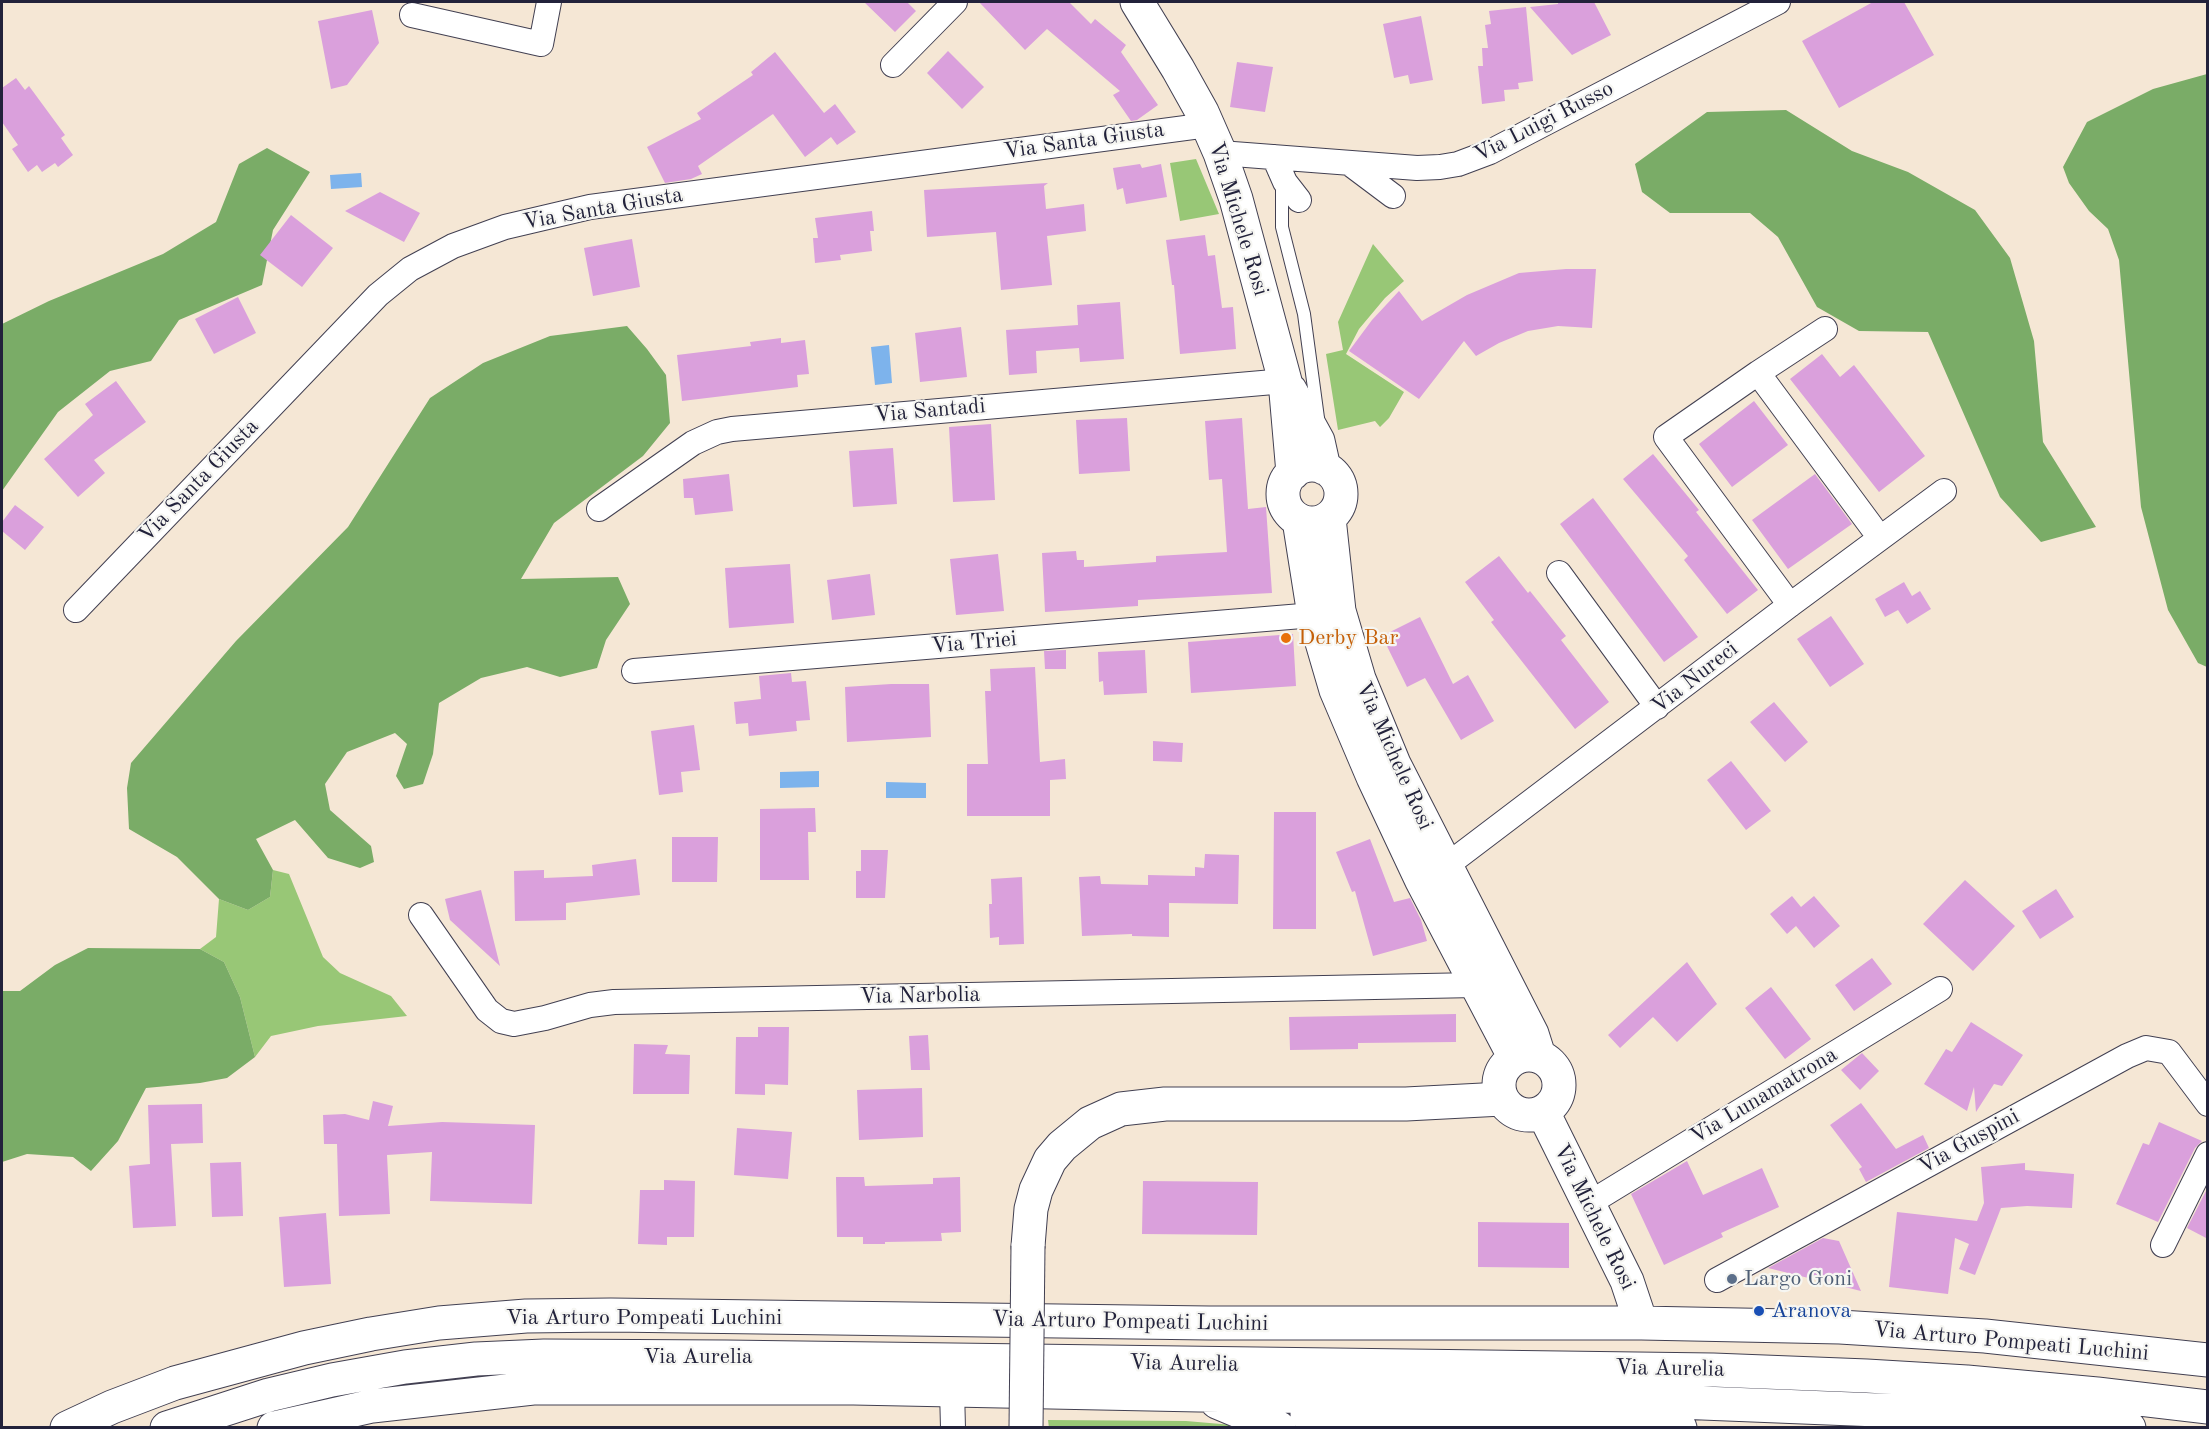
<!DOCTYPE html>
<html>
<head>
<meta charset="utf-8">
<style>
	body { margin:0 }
	#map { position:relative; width:2209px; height:1429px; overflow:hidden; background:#f5e7d5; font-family:"Old Standard TT",serif }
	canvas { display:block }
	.frame { position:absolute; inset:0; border:3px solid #22223b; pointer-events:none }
</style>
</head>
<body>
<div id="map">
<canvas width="2209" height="1429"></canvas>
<div class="frame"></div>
</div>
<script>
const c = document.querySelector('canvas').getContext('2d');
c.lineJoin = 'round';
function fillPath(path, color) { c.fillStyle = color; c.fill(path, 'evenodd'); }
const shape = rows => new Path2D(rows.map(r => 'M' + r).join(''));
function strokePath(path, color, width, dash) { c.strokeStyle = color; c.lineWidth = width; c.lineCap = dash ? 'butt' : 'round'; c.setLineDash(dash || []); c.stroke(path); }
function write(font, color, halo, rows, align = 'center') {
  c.font = font + ' "Old Standard TT",serif'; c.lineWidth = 4.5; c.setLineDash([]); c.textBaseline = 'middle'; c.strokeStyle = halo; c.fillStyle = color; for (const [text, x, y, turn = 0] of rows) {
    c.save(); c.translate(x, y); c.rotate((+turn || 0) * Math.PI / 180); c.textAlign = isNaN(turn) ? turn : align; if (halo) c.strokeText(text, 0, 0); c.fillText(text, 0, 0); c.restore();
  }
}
const green = shape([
	[1196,159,1219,214,1180,221,1170,163],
	[1373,244,1404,281,1385,298,1359,329,1346,354,1404,392,1389,418,1380,427,1375,421,1338,430,1326,354,1343,350,1338,322],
	[273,870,289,874,323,957,340,973,391,996,407,1016,318,1026,271,1036,255,1057,240,997,224,962,200,949,216,937,219,899,248,910,270,897],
	[1048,1420,1186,1421,1256,1427,1049,1428]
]);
const forest = shape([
	[2207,74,2208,74,2207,667,2198,663,2168,610,2141,507,2119,260,2108,229,2089,211,2069,183,2063,167,2087,122,2153,89],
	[1786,110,1852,151,1908,172,1975,210,2010,258,2034,341,2043,442,2096,527,2041,542,2000,497,1928,332,1859,331,1817,307,1778,237,1750,213,1670,213,1642,192,1635,164,1707,112],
	[267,148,310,172,273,230,262,285,179,320,151,361,110,371,58,412,2,491,2,324,49,301,163,254,216,222,239,164],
	[627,326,647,349,666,375,670,423,643,456,554,523,521,579,618,577,630,604,606,640,597,668,560,677,527,667,481,678,439,703,433,754,423,784,404,789,396,776,407,744,395,733,347,752,325,784,330,810,371,846,374,862,360,868,328,858,295,820,256,839,273,870,270,897,248,910,219,899,177,857,129,829,127,788,131,763,236,641,348,527,430,398,483,363,550,336],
	[88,948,200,949,224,962,240,997,255,1057,227,1078,200,1083,146,1088,118,1141,91,1171,73,1157,27,1154,2,1162,2,991,20,991,55,965]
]);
const water = shape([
	[361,173,362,187,331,189,330,175],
	[889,345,892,383,875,385,871,347],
	[819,771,819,787,780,788,780,772],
	[886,782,926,783,926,798,886,798]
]);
const building = shape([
	[864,2,907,2,916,11,895,32],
	[979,2,1069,2,1091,24,1095,19,1126,45,1121,52,1158,105,1137,120,1131,121,1113,95,1120,91,1047,29,1025,50],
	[1558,2,1594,2,1611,35,1572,55,1530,7,1558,4],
	[1873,2,1904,2,1934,55,1839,108,1802,41],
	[1526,7,1533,81,1518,83,1519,89,1504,90,1505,101,1482,104,1478,66,1483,66,1482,48,1488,48,1485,25,1491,24,1489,11],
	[372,10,379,43,347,85,331,89,318,21],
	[1421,16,1433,80,1410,84,1408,75,1394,78,1383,24],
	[948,51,984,87,962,109,927,73],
	[775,52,824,113,835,104,856,132,837,145,831,137,805,157,773,114,698,166,702,174,691,179,665,183,647,147,701,119,697,113,753,75,751,72],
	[1237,62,1273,67,1265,112,1230,107],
	[16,78,25,90,29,86,65,135,61,138,73,155,58,167,55,163,42,172,37,165,28,172,12,149,18,145,2,122,2,88],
	[1140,164,1142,168,1161,164,1167,197,1126,204,1123,188,1117,190,1113,168],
	[1048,183,1044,186,1046,209,1084,204,1086,231,1047,236,1052,285,1001,290,996,232,927,237,924,190],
	[380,192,420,213,404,242,345,211],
	[872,211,874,231,870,231,872,251,840,255,841,260,815,263,813,238,818,238,815,218],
	[291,215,333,248,302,287,260,255],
	[1205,235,1208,256,1215,255,1222,308,1233,307,1236,349,1180,354,1174,285,1172,285,1166,240],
	[632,239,640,287,593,296,584,248],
	[1566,269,1596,269,1592,328,1558,326,1528,331,1499,343,1476,356,1464,341,1419,399,1349,351,1372,320,1399,291,1422,321,1467,295,1519,273],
	[238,297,256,333,214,354,195,319],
	[1120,302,1124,359,1080,362,1079,348,1036,351,1037,373,1009,375,1006,330,1078,325,1077,305],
	[961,327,967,377,920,382,915,333],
	[781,338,781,343,805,340,809,374,797,375,798,387,682,401,677,355,751,346,750,342],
	[1822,354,1840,377,1854,365,1925,456,1879,492,1790,379],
	[116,381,146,422,94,460,105,473,78,497,44,459,93,415,85,404],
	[1754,401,1788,445,1732,487,1699,444],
	[1127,418,1130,471,1079,474,1076,420],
	[1242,418,1248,509,1266,507,1272,593,1138,600,1138,606,1045,612,1042,553,1076,551,1077,560,1084,560,1084,567,1156,562,1156,556,1227,552,1222,479,1209,480,1205,421],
	[991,424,995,500,953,502,949,427],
	[893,448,897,504,853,507,849,451],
	[1653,454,1699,510,1696,512,1758,590,1727,614,1684,560,1688,556,1623,479],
	[729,474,733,511,695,515,693,498,684,498,683,479],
	[1815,474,1852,524,1788,569,1752,520],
	[1593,498,1698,637,1664,662,1560,524],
	[15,505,44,527,25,550,2,531,2,522],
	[998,554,1004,611,956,615,950,559],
	[1499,556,1528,593,1530,591,1566,636,1561,640,1609,702,1575,729,1491,622,1494,620,1465,582],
	[790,564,794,623,729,628,725,568],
	[870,574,875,615,832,620,827,580],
	[1904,582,1912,596,1920,591,1931,609,1907,624,1898,610,1885,617,1875,599],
	[1831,616,1864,664,1830,687,1797,639],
	[1420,617,1453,684,1468,675,1494,721,1461,740,1425,678,1407,687,1382,636],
	[1293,634,1296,686,1191,693,1188,642],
	[1066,650,1066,669,1045,669,1044,651],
	[1145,650,1147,693,1104,695,1103,681,1099,682,1098,652],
	[1035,667,1040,762,1065,759,1066,779,1050,780,1050,816,967,816,967,764,988,764,985,691,991,691,990,669],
	[791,673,792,682,806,681,810,720,796,721,797,731,749,736,748,723,736,724,734,702,761,699,759,676],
	[891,684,929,684,931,737,847,742,845,687],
	[1774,702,1808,742,1785,762,1750,722],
	[694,725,700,770,681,772,683,792,659,795,651,731],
	[1153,741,1183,743,1182,762,1153,761],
	[1731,761,1771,811,1746,830,1707,780],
	[815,808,816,832,808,832,809,880,760,880,760,809],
	[1274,812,1316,812,1316,929,1273,929],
	[672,837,718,837,717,882,672,882],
	[1370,839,1394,902,1410,898,1421,920,1427,941,1373,956,1355,891,1352,892,1336,852],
	[861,850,888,850,885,898,856,898,856,871,861,871],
	[1205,854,1239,855,1238,904,1169,903,1169,937,1132,936,1132,934,1082,936,1079,877,1100,876,1101,884,1148,885,1148,875,1195,876,1195,867,1204,868],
	[636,859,640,895,566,903,566,920,515,921,514,871,544,870,544,878,593,876,592,865],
	[1022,877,1024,944,999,945,999,937,990,938,989,904,992,904,991,879],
	[1965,880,2015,926,1973,971,1923,924],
	[2056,889,2074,917,2040,939,2022,911],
	[481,890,500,966,450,920,445,899],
	[1792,896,1801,907,1814,896,1840,926,1814,948,1796,926,1787,934,1770,914],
	[1872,958,1892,984,1854,1011,1835,985],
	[1687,962,1717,1004,1677,1042,1653,1017,1620,1048,1608,1035],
	[1771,987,1811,1039,1785,1059,1745,1008],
	[1456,1014,1456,1042,1358,1043,1358,1049,1290,1050,1289,1017],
	[1971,1022,2023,1055,2002,1086,1994,1084,1976,1112,1974,1087,1967,1111,1924,1084,1946,1049,1952,1052],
	[758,1027,789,1027,788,1085,765,1084,765,1095,735,1094,736,1037,758,1037],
	[928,1035,930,1070,911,1070,909,1036],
	[634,1044,668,1045,665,1054,690,1055,689,1094,633,1094],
	[1862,1053,1879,1071,1860,1090,1841,1070],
	[922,1088,923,1137,859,1140,857,1090],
	[373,1101,393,1106,388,1126,442,1122,535,1125,532,1204,430,1201,432,1152,387,1155,390,1214,339,1216,337,1144,324,1144,323,1115,345,1114,369,1120],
	[1861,1103,1896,1149,1923,1135,1929,1148,1866,1182,1859,1169,1862,1167,1830,1125],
	[202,1104,203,1143,171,1144,176,1226,133,1228,129,1166,150,1164,148,1105],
	[2159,1122,2202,1141,2195,1148,2158,1222,2116,1204,2143,1143,2149,1145],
	[737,1128,792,1132,788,1179,734,1175],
	[1687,1161,1703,1195,1762,1168,1779,1207,1721,1233,1723,1237,1664,1265,1631,1194],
	[241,1162,243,1216,212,1217,210,1163],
	[2025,1163,2025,1170,2074,1174,2072,1208,2027,1206,2001,1208,1975,1275,1959,1269,1969,1244,1955,1238,1948,1294,1889,1287,1897,1212,1977,1221,1984,1203,1981,1167],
	[836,1177,864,1177,865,1186,933,1184,933,1178,960,1177,961,1232,941,1233,942,1241,885,1242,885,1244,863,1244,863,1237,837,1237],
	[664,1180,695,1181,694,1237,667,1237,667,1245,638,1244,640,1190,664,1190],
	[1143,1181,1258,1182,1257,1235,1142,1234],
	[2208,1187,2208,1239,2187,1228],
	[326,1213,331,1284,284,1287,279,1217],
	[1478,1222,1569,1223,1569,1268,1478,1267],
	[1823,1238,1839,1241,1861,1291,1768,1268]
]);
const lane = shape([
	[1282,182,1282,227,1304,314,1318,418]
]);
const street = shape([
	[412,15,541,44,549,2],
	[893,65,955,2],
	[1220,153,1417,168,1440,167,1458,164,1490,152,1778,2],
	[1274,157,1285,182,1299,200],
	[1349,163,1393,196],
	[1758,373,1825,329],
	[599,509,693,443,717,432,732,429,1285,381],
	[1559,573,1657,707],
	[1790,605,1666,437,1758,373,1880,538],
	[76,610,378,295,410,269,453,246,505,227,590,207,1208,125],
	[634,671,1314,615],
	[1446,866,1790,605,1944,491],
	[421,915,487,1010,501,1021,514,1024,545,1018,590,1005,614,1002,1476,985],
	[1588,1204,1940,989],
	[2163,1245,2208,1154],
	[1717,1280,2127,1056,2146,1048,2169,1052,2208,1104],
	[952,1390,953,1428]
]);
const secondary = shape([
	[1137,2,1178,69,1202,112,1220,153,1236,199,1285,381,1293,473],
	[1290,390,1318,441,1324,468],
	'1283 494a29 29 0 1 1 58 0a29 29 0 1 1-58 0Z',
	[1329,518,1339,611,1359,679,1394,764,1532,1034,1539,1056],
	[1299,520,1314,615,1336,690,1373,777,1421,879,1515,1058],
	'1499 1085a30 30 0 1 1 60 0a30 30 0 1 1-60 0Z',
	[1543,1112,1627,1281,1641,1323],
	[67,1428,112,1407,175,1383,304,1348,371,1334,439,1323,526,1316,611,1315,1209,1323,1641,1323,1840,1327,1985,1336,2208,1360]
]);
const highway = shape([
	[1028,1246,1031,1209,1036,1190,1050,1160,1062,1146,1090,1123,1121,1109,1165,1104,1406,1104,1502,1099],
	[1217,1402,1279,1428],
	[1307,1414,1348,1419,1487,1427],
	[167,1428,269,1395,332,1380,405,1367,476,1359,544,1356,726,1357,1713,1370,1867,1376,1967,1382,2097,1394,2208,1407],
	[274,1428,372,1406,533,1388,853,1388,1199,1395,1627,1400,1953,1413,2129,1428],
	[1487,1428,1680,1428]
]);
const highwayBridge = shape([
	[1026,1428,1028,1246]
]);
const markers = [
	[1286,638,6,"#e8710a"],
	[1732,1279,6,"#5c6f8a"],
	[1759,1311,6,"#1a4fb4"]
];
const streetNames = [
	["Via Luigi Russo",1544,122,-27],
	["Via Santa Giusta",1084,141,-8],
	["Via Santa Giusta",603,209,-10],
	["Via Michele Rosi",1238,219,73],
	["Via Santadi",930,411,-5],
	["Via Santa Giusta",199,481,-46],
	["Via Triei",974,643,-5],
	["Via Nureci",1695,678,-38],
	["Via Michele Rosi",1394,756,66],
	["Via Narbolia",920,996,-1],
	["Via Lunamatrona",1764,1096,-31],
	["Via Guspini",1969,1142,-29],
	["Via Michele Rosi",1594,1217,64],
	["Via Arturo Pompeati Luchini",644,1318],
	["Via Arturo Pompeati Luchini",1130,1322,1],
	["Via Arturo Pompeati Luchini",2011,1342,5],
	["Via Aurelia",698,1357],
	["Via Aurelia",1184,1364,1],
	["Via Aurelia",1670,1369,1]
];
const foodNames = [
	["Derby Bar",1298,638]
];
const serviceNames = [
	["Largo Goni",1744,1279]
];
const transitNames = [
	["Aranova",1771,1311]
];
fillPath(green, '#98c776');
fillPath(forest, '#7aac67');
fillPath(water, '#7db3ec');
fillPath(building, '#daa0dc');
strokePath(lane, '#424052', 14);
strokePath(street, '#424052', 26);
strokePath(secondary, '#424052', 35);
strokePath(highway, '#424052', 35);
strokePath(lane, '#fff', 12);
strokePath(street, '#fff', 24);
strokePath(secondary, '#fff', 33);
strokePath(highway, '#fff', 33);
strokePath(highwayBridge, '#424052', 35, []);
strokePath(highwayBridge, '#fff', 33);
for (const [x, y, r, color] of markers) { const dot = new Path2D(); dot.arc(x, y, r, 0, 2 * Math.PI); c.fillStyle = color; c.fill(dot); strokePath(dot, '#f6f6f2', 2); }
write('22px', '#22223b', '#f6f6f2', streetNames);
write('22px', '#c56008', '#f6f6f2', foodNames, 'left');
write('22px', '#4e5e75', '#f6f6f2', serviceNames, 'left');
write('22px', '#164399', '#f6f6f2', transitNames, 'left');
</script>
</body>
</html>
